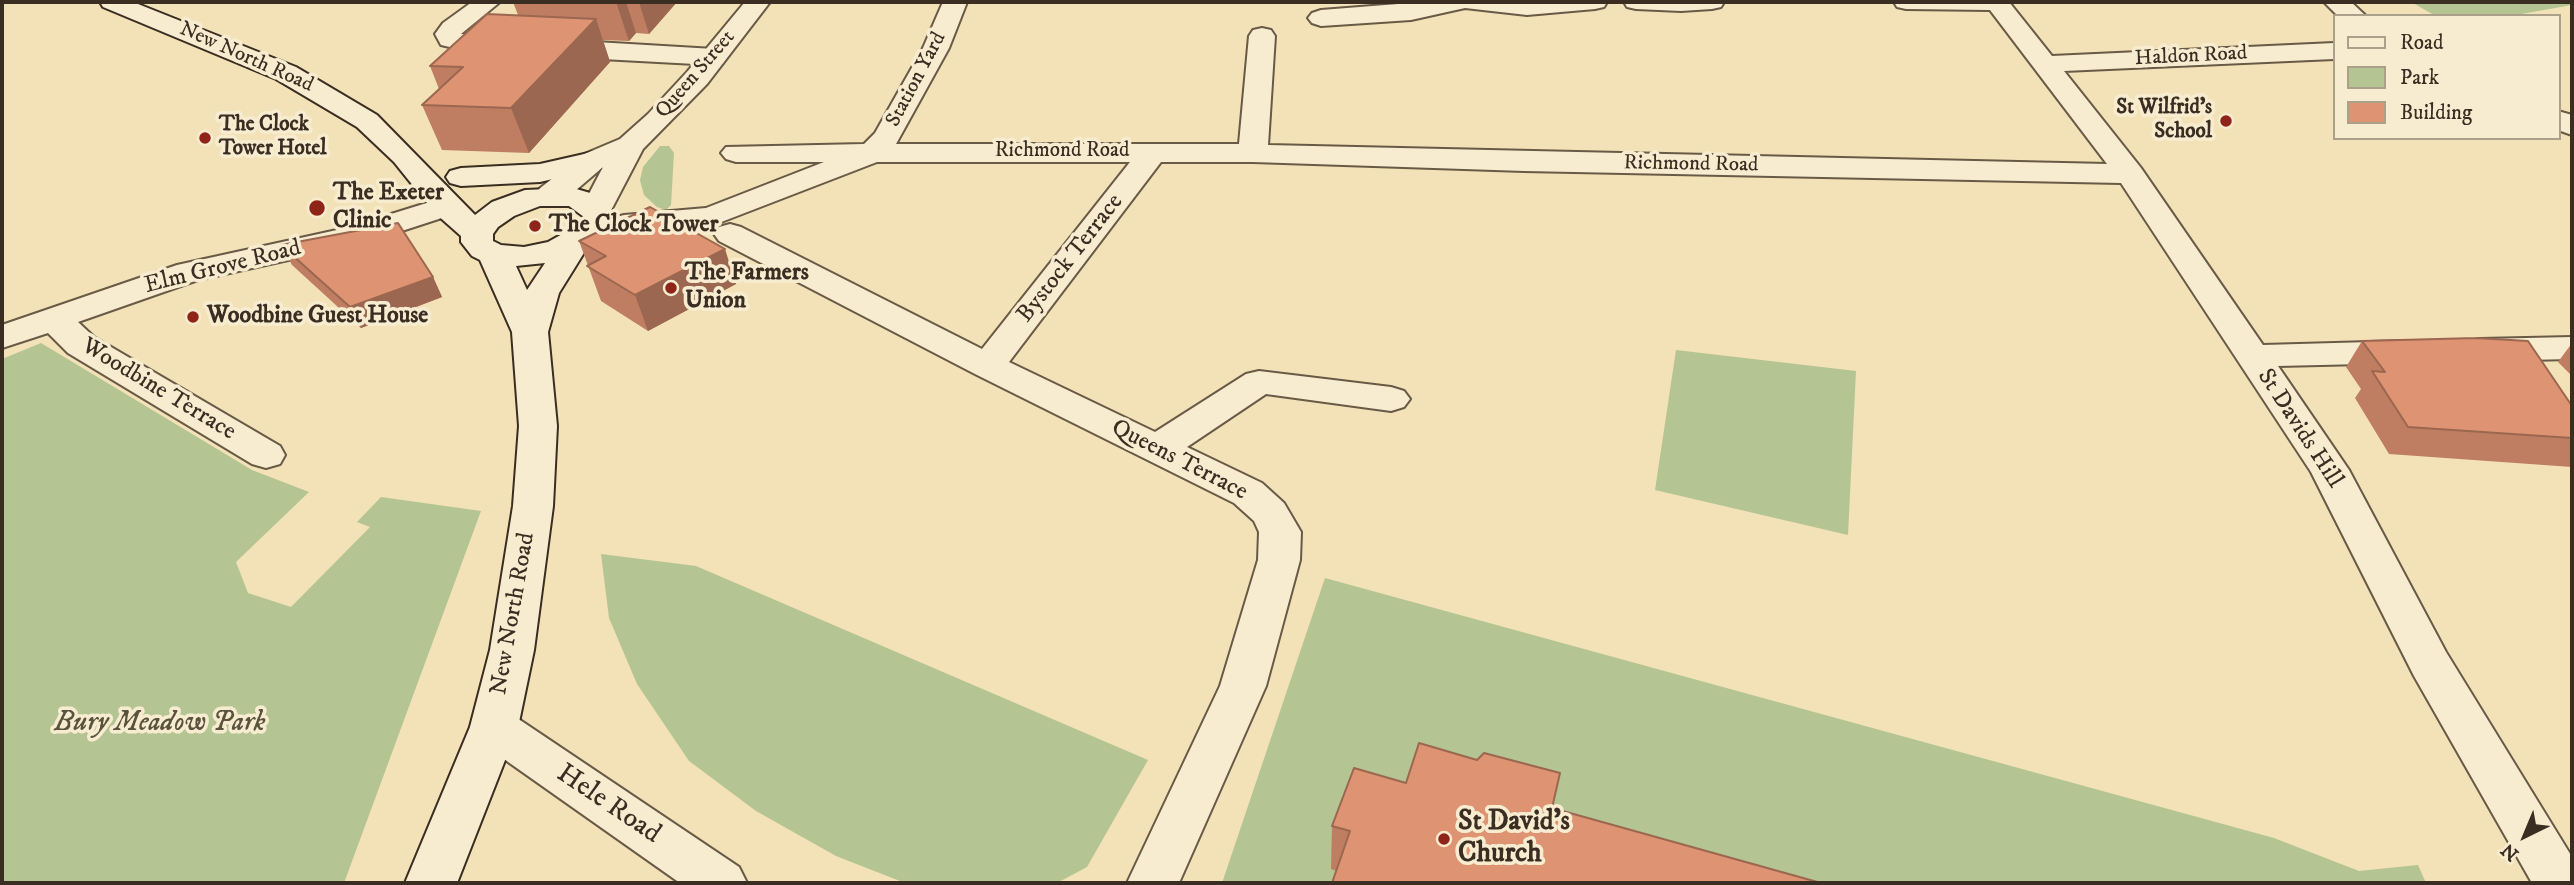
<!DOCTYPE html>
<html>
<head>
<meta charset="utf-8">
<style>
	body { margin:0 }
	#map { position:relative; width:2574px; height:885px; overflow:hidden; background:#f3e2b7; font-family:"IM FELL DW Pica",serif }
	canvas { display:block }
	.frame { position:absolute; inset:0; border:4px solid #3a2d21; pointer-events:none }
	.legend { position:absolute; left:2333px; top:14px; width:228px; height:126px; box-sizing:border-box; background:#f7ecd0; border:2px solid #aba08a; margin:0; padding:9px 12px; list-style:none; font-size:21px; color:#3a2d21 }
	.legend li { display:flex; align-items:center; gap:14px; height:35px }
	.legend b { width:35px; border:2px solid #aba08a }
	.north { position:absolute; left:2490px; top:801px; width:70px; height:70px; -webkit-text-stroke:5px #f7ecd0; paint-order:stroke; rotate:223deg; font-size:19px; font-weight:700; line-height:28px; text-align:center; color:#3a2d21 }
	.north::after { content:''; display:block; margin:auto; width:24px; height:32px; background:#3a2d21; clip-path:polygon(50% 0,100% 100%,50% 72%,0 100%) }
</style>
</head>
<body>
<div id="map">
<canvas width="2574" height="885"></canvas>
<div class="frame"></div>
<ul class="legend">
<li><b style="height:9px;background:#f7ecd0"></b>Road</li>
<li><b style="height:19px;background:#b5c493"></b>Park</li>
<li><b style="height:19px;background:#de9372"></b>Building</li>
</ul>
<div class="north">N</div>
</div>
<script>
const c = document.querySelector('canvas').getContext('2d');
c.lineJoin = 'round';
function fillPath(path, color) { c.fillStyle = color; c.fill(path, 'evenodd'); }
const shape = rows => new Path2D(rows.map(r => 'M' + r).join(''));
function strokePath(path, color, width, dash) { c.strokeStyle = color; c.lineWidth = width; c.lineCap = dash ? 'butt' : 'round'; c.setLineDash(dash || []); c.stroke(path); }
function write(font, color, halo, rows, align = 'center') {
  c.font = font + ' "IM FELL DW Pica",serif'; c.lineWidth = 7; c.setLineDash([]); c.textBaseline = 'middle'; c.strokeStyle = halo; c.fillStyle = color; for (const [text, x, y, turn = 0] of rows) {
    c.save(); c.translate(x, y); c.rotate((+turn || 0) * Math.PI / 180); c.textAlign = isNaN(turn) ? turn : align; if (halo) c.strokeText(text, 0, 0); c.fillText(text, 0, 0); c.restore();
  }
}
const green = shape([
	[2411,2,2572,2,2572,5,2510,16,2436,16],
	[660,146,669,146,674,153,671,205,666,210,657,207,644,195,640,180,643,167],
	[41,343,252,470,309,492,236,562,248,593,291,607,370,527,357,522,381,497,481,511,344,883,2,883,2,359],
	[1676,350,1856,371,1848,535,1655,490],
	[601,554,696,566,1148,760,1087,867,1057,883,905,883,836,856,756,811,689,761,637,684,609,618],
	[1325,578,2274,838,2359,871,2418,865,2426,883,1222,883]
]);
const minor = shape([
	[472,2,500,2,461,34,714,49,723,51,727,57,723,63,714,65,471,52,441,45,435,34,443,23,472,2],
	[943,2,967,2,949,48,896,144,1239,144,1249,36,1253,30,1262,28,1271,30,1275,36,1268,145,2107,164,1990,10,1906,9,1897,7,1894,2,2009,2,2052,56,2334,43,2334,59,2064,71,2141,168,2263,345,2406,341,2419,344,2424,352,2419,360,2406,363,2278,366,2349,470,2446,652,2572,857,2572,883,2532,883,2414,676,2311,472,2121,183,1524,171,1253,162,1161,162,1009,362,1155,432,1246,374,1259,371,1391,387,1404,391,1410,399,1404,407,1391,411,1266,394,1187,447,1262,483,1284,503,1301,532,1300,560,1266,686,1179,883,1127,883,1220,686,1258,560,1259,532,1254,521,1234,503,975,374,719,241,714,234,719,227,730,224,741,227,982,349,1130,162,877,162,711,226,624,235,613,232,608,225,613,218,624,215,706,208,824,162,736,162,726,159,721,153,726,147,864,144,875,133,923,48,943,2],
	[1424,2,1607,2,1604,7,1595,9,1527,15,1465,8,1411,20,1321,26,1312,23,1308,18,1312,13,1321,10,1424,2],
	[1624,2,1724,2,1721,7,1712,9,1681,11,1636,9,1627,7,1624,2],
	[2324,2,2351,2,2366,16,2338,16,2324,2],
	[2558,111,2572,115,2572,135,2558,130,2558,111],
	[446,197,457,199,462,206,457,213,365,243,198,280,78,322,94,337,280,446,285,455,280,464,266,468,252,464,68,353,48,333,2,348,2,325,177,265,346,228,446,197],
	[2572,337,2572,359,2480,361,2467,358,2462,350,2467,342,2480,339,2572,337],
	[494,708,511,714,739,867,747,883,680,883,477,740,470,727,477,714,494,708]
]);
const tertiary = shape([
	[745,2,770,2,707,84,643,149,607,218,596,220,585,218,580,211,603,167,561,203,550,205,539,203,535,196,539,189,582,155,620,139,648,114,687,72,745,2]
]);
const secondary = shape([
	[100,2,133,2,296,67,377,115,475,215,492,202,525,190,573,188,597,195,616,215,608,233,587,248,559,293,548,332,557,426,553,506,534,650,518,727,457,883,405,883,470,727,490,650,513,506,519,426,512,332,480,260,472,256,461,242,461,236,435,213,394,162,357,127,276,79,103,7,100,2],
	[540,206,569,206,584,217,582,223,548,242,524,247,501,245,493,241,493,234,498,227,514,216,540,206],
	[545,263,527,290,516,266,545,263],
	[593,152,604,155,608,161,604,167,540,182,461,186,450,183,446,177,450,171,461,168,540,164,593,152]
]);
const wall = shape([
	[513,2,677,2,649,34,636,33,629,41,603,40,610,62,529,153,442,150,422,105,439,89,430,66,518,15],
	[579,241,736,284,648,331,601,301],
	[281,245,433,277,442,297,361,328,292,265],
	[2362,341,2572,406,2572,467,2389,454,2355,398,2361,389,2346,367],
	[2572,343,2572,376,2558,362],
	[1477,760,1560,773,1336,871,1331,869,1332,826]
]);
const shadedWall = shape([
	[616,2,626,2,636,33,629,41],
	[639,2,677,2,649,34],
	[596,19,610,62,529,153,511,108],
	[725,249,736,284,648,331,635,295],
	[433,277,442,297,361,328,350,307]
]);
const building = shape([
	[487,14,596,19,511,108,422,105,463,67,430,66,487,14],
	[650,207,725,249,635,295,587,266,606,256,579,241,650,207],
	[398,223,433,277,350,307,281,245,398,223],
	[2476,338,2528,341,2572,406,2572,438,2408,427,2372,371,2385,372,2362,341,2476,338],
	[1419,743,1477,760,1484,753,1560,773,1552,808,1821,883,1332,883,1350,831,1332,826,1354,768,1406,783,1419,743]
]);
const markers = [
	[2226,121,7,"#8f2418"],
	[205,138,7,"#8f2418"],
	[317,208,9,"#8f2418"],
	[535,226,7,"#8f2418"],
	[671,288,7,"#8f2418"],
	[193,317,7,"#8f2418"],
	[1444,839,7,"#8f2418"]
];
const farStreetnames = [
	["Haldon Road",2191,57,-3],
	["New North Road",246,58,24],
	["Queen Street",696,75,-49],
	["Station Yard",917,80,-62],
	["Richmond Road",1062,152],
	["Richmond Road",1691,165,1]
];
const farPoinames = [
	["St Wilfrid's",2212,109],
	["School",2212,133],
	["The Clock",219,126,"left"],
	["Tower Hotel",219,150,"left"]
];
const poiNames = [
	["The Exeter",333,194],
	["Clinic",333,222],
	["The Clock Tower",549,226],
	["The Farmers",685,274],
	["Union",685,302],
	["Woodbine Guest House",207,317]
];
const streetNames = [
	["Bystock Terrace",1071,259,-52],
	["Elm Grove Road",223,268,-14],
	["Woodbine Terrace",158,390,31],
	["St Davids Hill",2299,429,57],
	["Queens Terrace",1179,461,27],
	["New North Road",514,614,-80]
];
const nearParknames = [
	["Bury Meadow Park",160,724]
];
const nearStreetnames = [
	["Hele Road",608,805,34]
];
const nearPoinames = [
	["St David's",1458,823],
	["Church",1458,855]
];
fillPath(green, '#b5c493');
strokePath(minor, '#685a46', 4);
strokePath(tertiary, '#685a46', 4);
strokePath(secondary, '#3a2d21', 4);
fillPath(minor, '#f7ecd0');
fillPath(tertiary, '#f7ecd0');
fillPath(secondary, '#f7ecd0');
fillPath(wall, '#bf7e62');
fillPath(shadedWall, '#9b6750');
fillPath(building, '#de9372');
strokePath(building, '#9b6750', 2);
for (const [x, y, r, color] of markers) { const dot = new Path2D(); dot.arc(x, y, r, 0, 2 * Math.PI); c.fillStyle = color; c.fill(dot); strokePath(dot, '#f7ecd0', 2.5); }
write('21px', '#3a2d21', '#f7ecd0', farStreetnames);
write('bold 21px', '#3a2d21', '#f7ecd0', farPoinames, 'right');
write('bold 24px', '#3a2d21', '#f7ecd0', poiNames, 'left');
write('24px', '#3a2d21', '#f7ecd0', streetNames);
write('italic 28px', '#59533e', '#f7ecd0', nearParknames);
write('28px', '#3a2d21', '#f7ecd0', nearStreetnames);
write('bold 28px', '#3a2d21', '#f7ecd0', nearPoinames, 'left');
</script>
</body>
</html>
